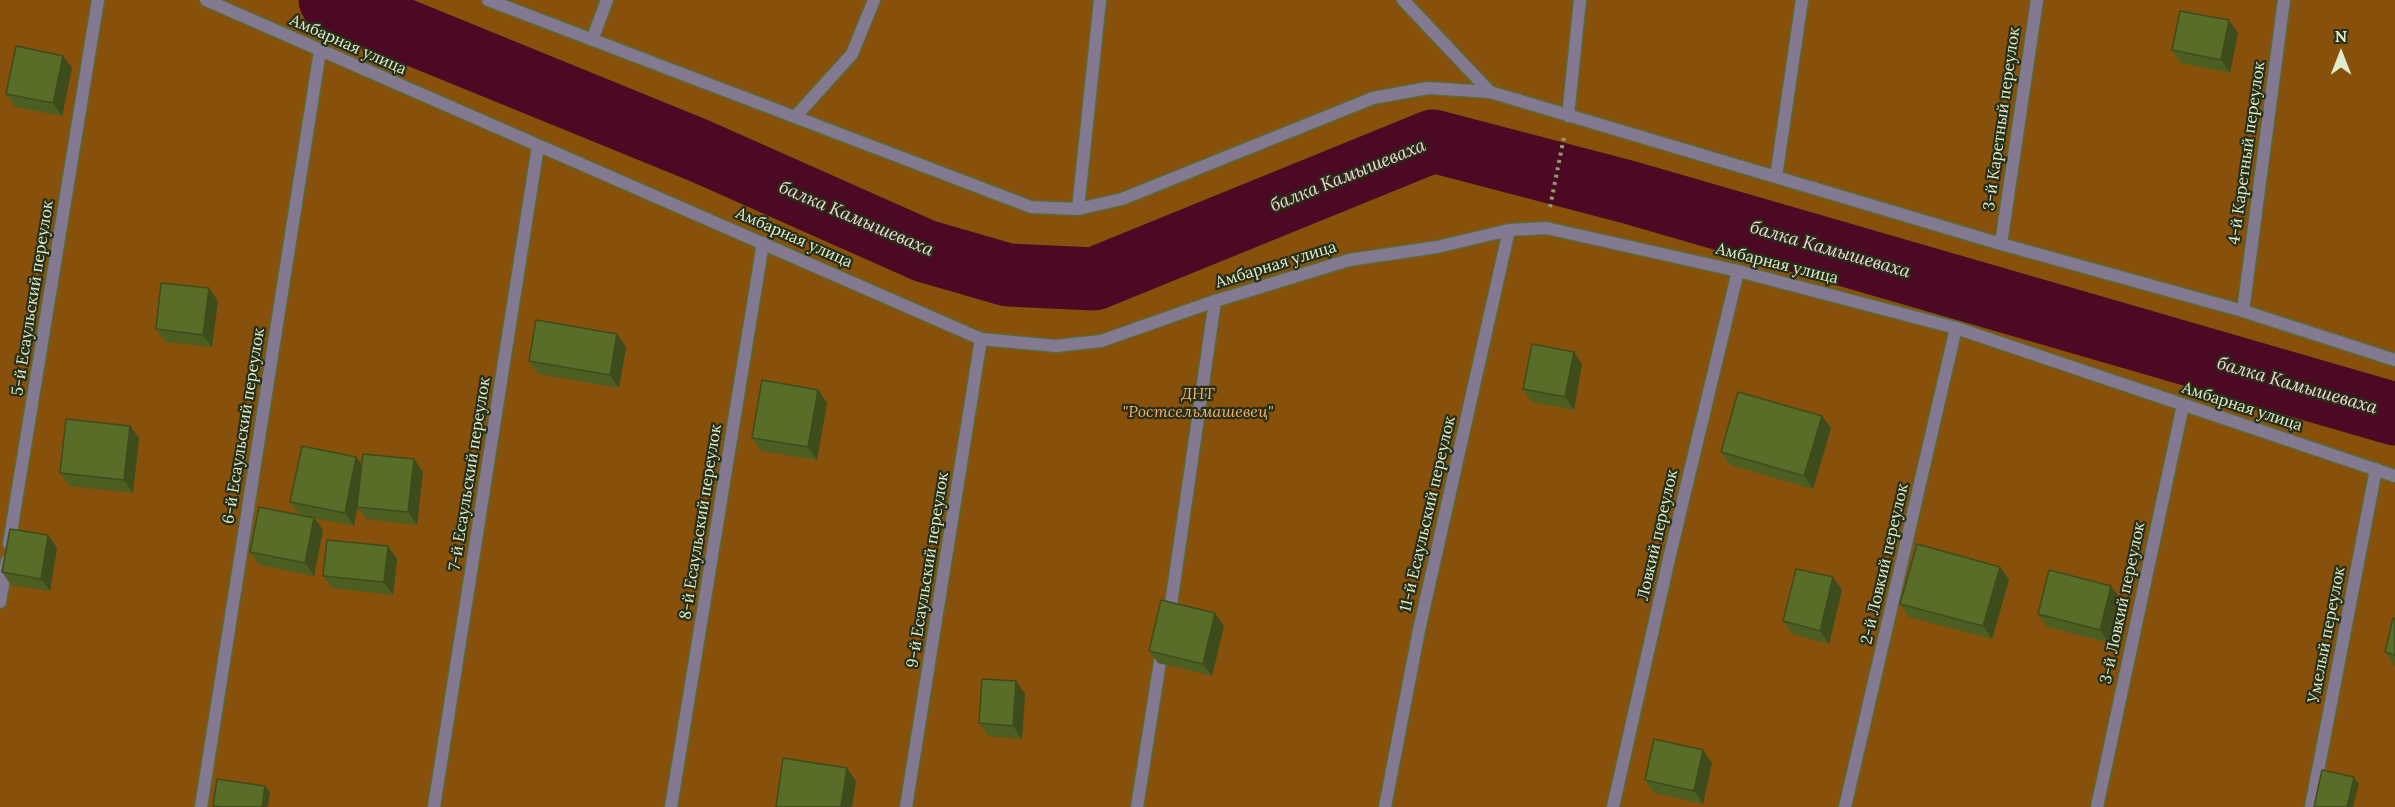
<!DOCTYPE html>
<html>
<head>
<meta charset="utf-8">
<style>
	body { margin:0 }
	#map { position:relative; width:2395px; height:807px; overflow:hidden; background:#3c4c13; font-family:Lora,serif }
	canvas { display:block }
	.north { position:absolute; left:2311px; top:24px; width:60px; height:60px; -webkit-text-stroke:4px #272f17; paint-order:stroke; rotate:0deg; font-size:16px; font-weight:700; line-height:24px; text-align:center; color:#e0ecce }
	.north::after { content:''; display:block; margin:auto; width:21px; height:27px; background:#e0ecce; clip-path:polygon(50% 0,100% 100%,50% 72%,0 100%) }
</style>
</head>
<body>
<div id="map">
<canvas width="2395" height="807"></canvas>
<div class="north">N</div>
</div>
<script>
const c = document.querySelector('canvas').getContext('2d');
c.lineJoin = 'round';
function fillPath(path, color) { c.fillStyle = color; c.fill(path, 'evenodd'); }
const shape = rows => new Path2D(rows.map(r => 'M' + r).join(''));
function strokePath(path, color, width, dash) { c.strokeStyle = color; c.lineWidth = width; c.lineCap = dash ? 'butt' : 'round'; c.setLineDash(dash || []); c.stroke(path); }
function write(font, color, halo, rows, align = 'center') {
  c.font = font + ' Lora,serif'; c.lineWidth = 4.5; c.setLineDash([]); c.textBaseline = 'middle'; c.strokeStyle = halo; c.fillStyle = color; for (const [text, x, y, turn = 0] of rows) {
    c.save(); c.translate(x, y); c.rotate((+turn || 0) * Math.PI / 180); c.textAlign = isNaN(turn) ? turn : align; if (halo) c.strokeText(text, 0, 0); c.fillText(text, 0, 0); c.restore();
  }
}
const green = shape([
	[0,0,2395,0,2395,807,0,807]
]);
const river = shape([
	[330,0,700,151,925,251,1008,275,1094,279,1433,141,1628,192,2395,414]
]);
const path = shape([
	[1550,207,1564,137]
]);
const service = shape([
	[488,0,1031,207,1078,209,1122,199,1373,98,1428,88,1490,92,2001,244,2243,311,2395,360],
	[1403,0,1490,92],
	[592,40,607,0],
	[1568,116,1580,0],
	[795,117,852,54,874,0],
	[1776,177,1802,0],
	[1078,209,1100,0],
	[2001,244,2037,0],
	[2243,311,2284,0],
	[9,544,98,0],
	[0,602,7,561],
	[1169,618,1215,301],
	[201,807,320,51],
	[434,807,538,146],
	[671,807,763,243],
	[906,807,981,339],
	[1137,807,1162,649],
	[1613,807,1668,563,1738,271],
	[1845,807,1956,328],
	[2097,807,2183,405],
	[2311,807,2376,469]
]);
const minor = shape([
	[206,0,981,339,1056,346,1101,341,1215,301,1349,260,1437,247,1509,230,1546,228,1738,271,1956,328,2395,476],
	[1385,807,1419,630,1509,230]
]);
const wall = shape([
	[2238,33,2230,73,2181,63,2172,50],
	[72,68,62,116,15,107,6,94],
	[218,301,212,347,165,342,156,329],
	[626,347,619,388,538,374,529,361],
	[1582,364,1574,410,1532,402,1523,389],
	[818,390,827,403,817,460,761,451,752,438],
	[1822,416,1831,428,1813,489,1730,465,1721,452],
	[139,438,133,493,69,486,60,473],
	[356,457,362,466,414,459,423,472,417,525,366,519,357,507,354,526,315,518,323,530,314,576,259,565,250,552,299,515,290,502],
	[48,535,57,548,50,591,11,585,2,572],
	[388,546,397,559,393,595,332,588,323,576],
	[2009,580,1992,639,1909,617,1900,604],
	[1842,590,1829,644,1792,634,1783,621],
	[2120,598,2109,643,2047,627,2038,614],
	[2395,619,2395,666,2385,652],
	[1224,626,1212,676,1158,663,1149,651],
	[1025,694,1022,739,988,736,979,723],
	[1712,763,1703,804,1654,793,1645,780]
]);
const shadedWall = shape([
	[2229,20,2238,33,2230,73,2221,60],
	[63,56,72,68,62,116,53,103],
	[209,288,218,301,212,347,203,335],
	[617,334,626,347,619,388,610,375],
	[1574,352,1582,364,1574,410,1565,397],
	[818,390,827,403,817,460,808,447],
	[1822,416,1831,428,1813,489,1804,476],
	[130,426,139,438,133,493,124,480],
	[356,457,365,469,354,526,345,513],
	[414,459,423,472,417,525,408,512],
	[314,518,323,530,314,576,305,563],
	[48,535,57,548,50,591,41,579],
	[388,546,397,559,393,595,384,582],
	[2000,567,2009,580,1992,639,1983,626],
	[1833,577,1842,590,1829,644,1820,631],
	[2111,586,2120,598,2109,643,2100,630],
	[1215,613,1224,626,1212,676,1203,664],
	[1016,681,1025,694,1022,739,1013,726],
	[1703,750,1712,763,1703,804,1694,791],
	[847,768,856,781,852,807,841,807],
	[2354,777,2359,784,2353,807,2347,807],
	[265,786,270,792,268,807,262,807]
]);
const building = shape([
	[2180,11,2229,20,2221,60,2172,50,2180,11],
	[16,46,63,56,53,103,6,94,16,46],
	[161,283,209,288,203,335,156,329,161,283],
	[536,320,617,334,610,375,529,361,536,320],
	[1532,344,1574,352,1565,397,1523,389,1532,344],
	[762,380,818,390,808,447,752,438,762,380],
	[1738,392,1822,416,1804,476,1721,452,1738,392],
	[66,419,130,426,124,480,60,473,66,419],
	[302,446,356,457,345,513,290,502,302,446],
	[363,454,414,459,408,512,357,507,363,454],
	[259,507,314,518,305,563,250,552,259,507],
	[10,529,48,535,41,579,2,572,10,529],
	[327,540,388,546,384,582,323,576,327,540],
	[1917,544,2000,567,1983,626,1900,604,1917,544],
	[1796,569,1833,577,1820,631,1783,621,1796,569],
	[2049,570,2111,586,2100,630,2038,614,2049,570],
	[1161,600,1215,613,1203,664,1149,651,1161,600],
	[2393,618,2395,619,2395,655,2385,652,2393,618],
	[982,679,1016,681,1013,726,979,723,982,679],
	[1654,739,1703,750,1694,791,1645,780,1654,739],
	[783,758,847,768,841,807,776,807,783,758],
	[2322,770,2354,777,2347,807,2314,807,2322,770],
	[217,779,265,786,262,807,222,807,213,806,217,779]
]);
const streetNames = [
	["Амбарная улица",348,45,24],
	["3-й Каретный переулок",2002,119,-82],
	["4-й Каретный переулок",2247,153,-82],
	["Амбарная улица",794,238,24],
	["Амбарная улица",1777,264,14],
	["Амбарная улица",1276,265,-17],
	["5-й Есаульский переулок",33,298,-81],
	["Амбарная улица",2242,407,18],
	["6-й Есаульский переулок",244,426,-81],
	["7-й Есаульский переулок",470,474,-81],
	["11-й Есаульский переулок",1428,514,-77],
	["8-й Есаульский переулок",701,522,-81],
	["Ловкий переулок",1658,535,-77],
	["2-й Ловкий переулок",1885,564,-77],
	["9-й Есаульский переулок",928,570,-81],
	["3-й Ловкий переулок",2123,603,-78],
	["Умелый переулок",2327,635,-79]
];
const parkNames = [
	["ДНТ",1198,394],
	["\"Ростсельмашевец\"",1198,412]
];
const waterNames = [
	["балка Камышеваха",1348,176,-22],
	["балка Камышеваха",856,219,23],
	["балка Камышеваха",1830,250,16],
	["балка Камышеваха",2297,386,16]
];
fillPath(green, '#87500b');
strokePath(river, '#4c0923', 63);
strokePath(service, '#5a6935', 15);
strokePath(minor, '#5a6935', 15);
strokePath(path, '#8e9c70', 4, [3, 4.5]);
strokePath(service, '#837991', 12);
strokePath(minor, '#837991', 12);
fillPath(wall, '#4c5e22');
fillPath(shadedWall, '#3e4c1c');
fillPath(building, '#586d28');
strokePath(building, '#3e4c1c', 1.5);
write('16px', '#e0ecce', '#272f17', streetNames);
write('italic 16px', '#f4af6c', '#272f17', parkNames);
write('italic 18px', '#f5d4db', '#272f17', waterNames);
</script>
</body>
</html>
